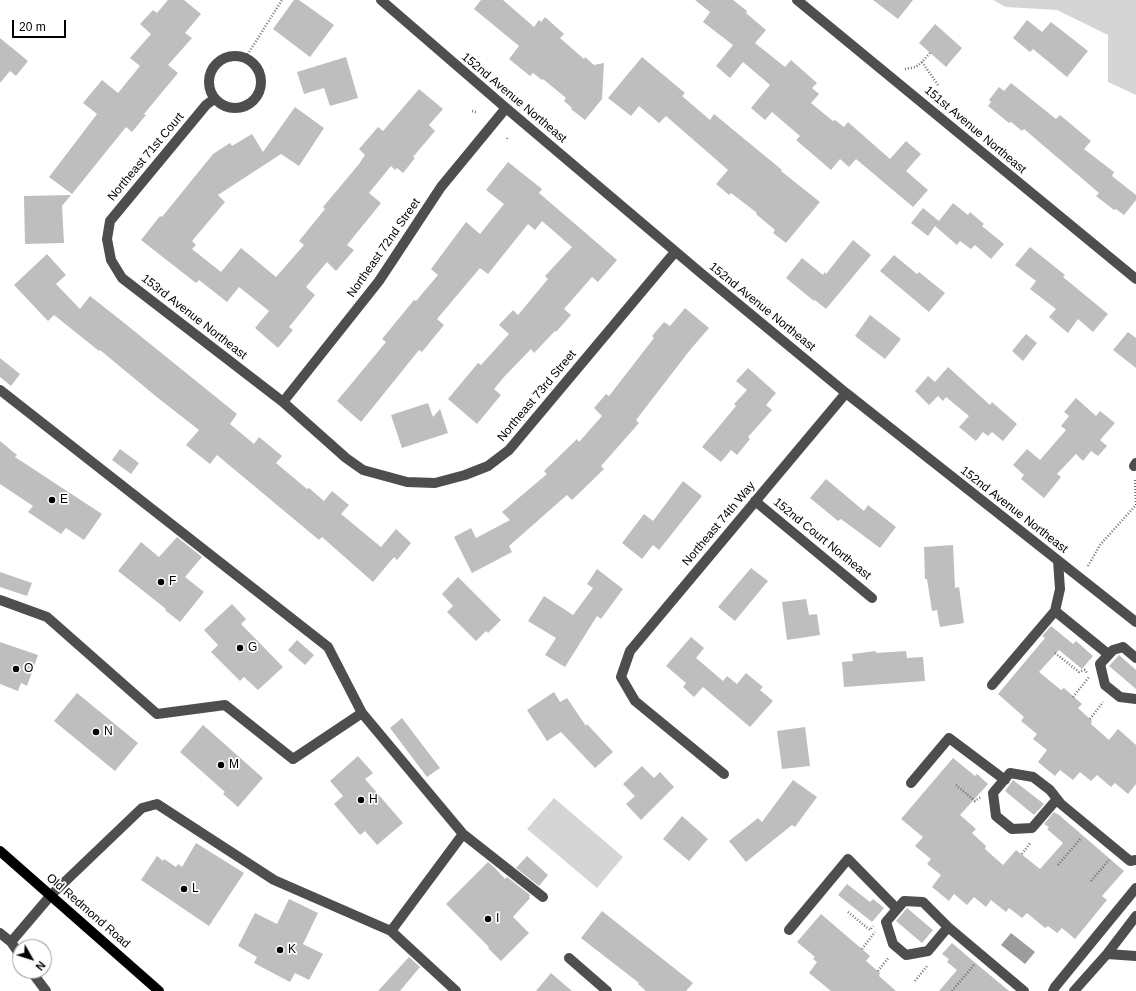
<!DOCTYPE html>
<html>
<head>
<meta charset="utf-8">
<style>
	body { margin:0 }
	#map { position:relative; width:1136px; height:991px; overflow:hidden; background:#fff; font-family:Helvetica,sans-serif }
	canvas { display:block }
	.north { position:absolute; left:12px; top:939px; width:40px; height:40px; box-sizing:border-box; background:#fff; border:1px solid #999; border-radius:50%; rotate:129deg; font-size:11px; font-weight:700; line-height:16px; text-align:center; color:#000 }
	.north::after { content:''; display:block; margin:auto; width:14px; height:18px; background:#000; clip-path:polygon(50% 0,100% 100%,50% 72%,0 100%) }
	.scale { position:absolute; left:12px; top:20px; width:54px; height:18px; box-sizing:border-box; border:2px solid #000; border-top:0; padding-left:5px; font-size:12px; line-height:14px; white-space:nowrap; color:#000; -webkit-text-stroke:3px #fff; paint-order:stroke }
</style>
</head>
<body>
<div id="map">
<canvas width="1136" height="991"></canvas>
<div class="north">N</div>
<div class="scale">20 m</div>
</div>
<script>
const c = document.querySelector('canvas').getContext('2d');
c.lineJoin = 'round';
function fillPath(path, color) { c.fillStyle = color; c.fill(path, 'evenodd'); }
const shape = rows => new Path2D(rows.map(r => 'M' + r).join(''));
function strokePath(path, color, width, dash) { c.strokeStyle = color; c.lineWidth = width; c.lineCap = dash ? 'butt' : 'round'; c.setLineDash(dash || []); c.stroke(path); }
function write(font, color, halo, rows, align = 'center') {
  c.font = font + ' Helvetica,sans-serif'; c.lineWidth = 3.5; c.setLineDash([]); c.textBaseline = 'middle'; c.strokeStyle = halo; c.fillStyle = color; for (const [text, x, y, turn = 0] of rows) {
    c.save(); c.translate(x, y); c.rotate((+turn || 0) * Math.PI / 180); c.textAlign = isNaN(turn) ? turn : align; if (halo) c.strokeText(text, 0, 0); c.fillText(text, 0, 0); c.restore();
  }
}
const green = shape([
	[993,0,1136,0,1136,95,1108,82,1108,35,1057,10,1006,7],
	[554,798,623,857,597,888,527,829]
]);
const water = shape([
	[1011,933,1035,952,1025,964,1001,945]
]);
const building = shape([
	[168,0,184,0,201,14,185,33,192,38,168,65,178,73,144,114,146,115,132,132,126,127,72,194,49,177,97,114,83,103,102,80,118,93,140,66,130,58,151,34,140,24,153,10,157,13],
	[294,0,299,0,334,25,310,57,273,29],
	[481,0,503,0,534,27,539,20,541,22,545,17,564,34,560,38,584,59,585,57,594,65,604,63,602,99,585,120,571,109,572,108,564,101,566,98,543,79,542,80,533,73,530,76,509,59,519,46,474,9],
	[695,0,733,0,747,11,746,13,766,30,755,43,785,67,791,60,817,83,812,88,819,94,811,103,833,121,835,120,844,127,848,122,890,159,906,141,921,154,906,171,928,190,913,207,856,159,849,167,840,159,831,170,796,140,800,136,772,112,765,120,751,108,770,85,743,62,730,78,716,66,733,45,703,22,710,12],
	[873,0,913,0,898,19],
	[1027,20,1042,32,1051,22,1088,51,1067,77,1033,49,1030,52,1013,38],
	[935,24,962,48,946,67,919,43],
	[0,38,28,61,16,76,10,71,0,83],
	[346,57,358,98,330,106,324,88,304,94,297,72],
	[642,57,685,93,682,96,710,120,714,114,782,170,781,171,820,202,786,243,773,233,775,230,756,214,757,213,731,193,729,195,716,184,728,170,666,116,659,123,639,106,631,116,608,98],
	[1011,83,1056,119,1060,115,1091,141,1084,149,1114,172,1112,176,1136,195,1136,200,1124,215,1116,209,1114,210,1096,196,1099,193,1024,129,1022,131,1011,122,1009,123,988,106,991,102,989,100,999,87,1004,91],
	[419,89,443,109,429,125,435,131,413,157,415,158,403,173,397,168,395,170,391,166,369,193,381,203,347,245,354,250,336,271,327,262,306,287,315,295,289,327,293,330,278,348,255,328,269,311,239,287,227,302,199,280,196,283,141,240,160,216,162,217,213,154,230,143,232,146,252,134,263,152,295,107,324,128,299,166,281,154,218,195,225,202,192,241,196,245,192,249,221,272,241,248,276,277,304,245,299,241,325,209,323,207,359,164,365,155,359,149,378,127,383,131],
	[508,162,542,189,539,193,617,260,598,282,592,277,564,309,571,315,556,332,555,331,534,353,531,349,504,377,494,389,501,395,477,424,448,399,478,363,481,365,509,334,499,325,513,310,518,315,548,279,545,276,572,247,542,221,535,230,528,224,488,274,480,268,437,319,444,325,422,352,419,350,361,422,337,401,386,342,382,339,414,300,416,301,438,275,431,269,466,222,480,234,504,204,486,190],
	[71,195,62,206,64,243,25,244,24,196],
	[953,203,968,215,970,212,984,224,982,226,1004,244,991,259,975,245,971,249,960,241,957,245,935,226,928,236,911,223,923,208,939,221],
	[853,240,871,255,826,309,815,300,814,301,786,278,802,258,823,275,825,272,826,274],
	[1030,247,1065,275,1063,277,1108,314,1093,332,1078,319,1068,333,1049,317,1056,309,1030,289,1036,281,1015,265],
	[47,254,66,275,56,284,80,309,90,296,123,322,237,414,230,424,254,444,259,437,282,456,276,463,307,489,309,488,324,501,332,491,349,505,341,514,381,547,396,529,411,543,397,560,394,557,373,582,322,537,319,540,217,455,210,464,186,445,199,430,158,398,100,350,99,351,54,315,48,321,14,285],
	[894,255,917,274,919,272,945,293,929,312,880,271],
	[685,308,709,328,690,350,636,420,639,423,601,466,604,469,572,500,567,495,509,546,512,552,472,573,454,537,471,528,476,538,510,520,502,512,547,474,544,471,577,439,579,442,602,416,594,408,606,394,609,396,654,338,652,336,664,322,670,326],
	[870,315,901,339,885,359,855,336],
	[1128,332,1136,338,1136,368,1113,350],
	[1026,334,1037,343,1023,361,1012,351],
	[0,358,20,374,11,386,0,377],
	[948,367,990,405,992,402,1017,424,1003,441,992,432,988,436,983,432,976,441,959,427,969,416,946,397,943,401,938,396,929,405,915,391,928,376,935,382],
	[748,368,776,393,766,405,772,410,748,437,750,439,737,455,731,450,721,462,702,447,736,406,734,404,747,390,736,381],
	[1076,398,1096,416,1100,411,1115,423,1100,440,1107,446,1098,456,1091,451,1083,461,1076,454,1057,474,1061,477,1044,498,1021,479,1024,475,1013,465,1027,449,1040,460,1066,430,1061,426,1069,416,1064,412],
	[428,403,433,417,440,409,448,433,402,448,391,415],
	[0,441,17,455,15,457,102,514,84,540,66,528,61,534,28,512,33,506,0,484],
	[120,449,139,463,131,474,112,460],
	[826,479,864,511,868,505,896,527,880,548,841,519,838,521,810,498],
	[683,481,702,496,659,550,653,545,642,559,622,543,644,514,653,521],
	[177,537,202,557,185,577,204,592,180,622,165,610,166,609,118,571,141,542,159,557],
	[953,545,955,588,959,587,964,623,940,627,937,610,932,611,927,579,925,579,924,547],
	[751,568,768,581,735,621,718,607],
	[597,569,623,589,601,619,597,616,565,667,545,655,556,638,528,621,544,596,573,615,593,588,587,584],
	[0,572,32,583,27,596,0,587],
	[458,577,501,620,488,633,486,631,476,641,447,612,453,606,442,594],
	[806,599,809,615,817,614,820,635,787,640,782,602],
	[232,604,246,619,241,624,283,667,258,690,244,677,240,681,211,652,218,645,204,630],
	[1051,626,1073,644,1076,641,1093,656,1082,669,1059,650,1039,672,1061,690,1064,688,1082,704,1078,708,1092,721,1091,724,1109,740,1118,729,1136,745,1136,784,1128,794,1115,783,1111,787,1097,775,1091,781,1080,772,1073,780,1060,770,1055,776,1038,762,1047,750,1033,739,1037,734,1021,721,1024,717,998,694,1045,638,1042,636],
	[691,637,704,648,696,658,723,681,727,676,737,684,746,673,763,687,760,690,773,701,750,727,703,687,694,697,683,687,686,683,666,666],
	[297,640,314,655,305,665,288,650],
	[0,642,38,655,27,686,21,683,18,691,0,684],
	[876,651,876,653,906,651,907,658,923,657,925,681,844,687,842,662,853,661,852,654],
	[1119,655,1136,670,1136,689,1109,666],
	[554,692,560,702,567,698,586,726,587,724,613,752,595,768,561,732,547,741,527,710],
	[77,693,138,743,115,771,54,721],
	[402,718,440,768,427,777,390,728],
	[203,725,263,778,238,807,223,794,225,792,180,752],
	[805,727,810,766,782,769,777,731],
	[358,756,373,773,365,779,403,823,377,845,365,831,360,835,334,804,343,796,330,781],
	[953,758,975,776,977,774,988,784,960,815,976,829,972,833,986,846,985,849,1003,865,1016,850,1040,869,1063,843,1047,829,1049,827,1044,824,1054,812,1059,815,1124,871,1102,896,1107,900,1075,939,1062,928,1057,933,1048,926,1045,928,1027,913,1022,918,1009,908,1006,912,991,900,986,907,974,897,967,905,954,894,949,901,932,887,941,875,927,864,931,859,915,846,923,837,901,819],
	[642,766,654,778,660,772,674,787,641,820,626,804,635,796,623,784],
	[793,780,817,797,795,827,792,825,746,862,729,841,758,818,762,822],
	[1013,780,1044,804,1034,815,1005,791],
	[682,816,708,839,689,861,663,839],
	[196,843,244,873,209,926,141,880,157,856,163,861,164,859,176,867,178,864,182,867],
	[527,856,548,875,539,886,516,868],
	[488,862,495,868,505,879,507,877,530,895,529,897,530,898,513,917,529,933,501,961,488,948,489,947,446,904],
	[847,884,870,902,873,899,884,908,872,922,838,895],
	[289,899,318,913,303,944,323,954,309,980,295,973,290,982,254,963,257,957,238,946,255,913,277,924],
	[907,908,933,930,922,943,896,921],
	[602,911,693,983,686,991,646,991,638,984,639,983,581,938],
	[821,914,870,956,866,961,880,973,879,976,896,991,831,991,809,973,817,962,813,959,815,957,797,942],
	[952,943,979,966,1009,991,939,991,957,970,947,962,949,959,942,954],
	[409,957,420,967,400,991,378,991],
	[551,973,572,991,536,991]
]);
const path = shape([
	[246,57,282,0],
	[922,62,938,85],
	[905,69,916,67,922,62,930,53],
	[472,111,476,112],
	[507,138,508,141],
	[1088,566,1100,545,1136,505,1135,480],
	[1055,653,1079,672,1085,670,1087,673],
	[1073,697,1089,677],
	[1090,719,1103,702],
	[956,785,975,801,981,797],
	[1022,854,1031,842],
	[1058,865,1081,838],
	[1091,881,1109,860],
	[848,912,870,930,873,926],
	[862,949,875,932],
	[878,971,889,957],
	[915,981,927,966],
	[952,991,974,965]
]);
const minor = shape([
	[381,0,506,108,702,274,846,393,1136,622],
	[797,0,1136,279],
	'209 82a26 26 0 1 1 52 0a26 26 0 1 1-52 0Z',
	[214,99,206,105,110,221,107,239,111,260,122,278,283,402,346,458,363,470,407,482,435,483,465,475,488,466,509,450,675,252],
	[0,390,328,647,362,713,463,834,543,897],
	[283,402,379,281,441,187,506,108],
	[1134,466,1136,463],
	[755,501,872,598],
	[0,600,47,617,157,714,225,705,293,759,362,713],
	[1055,611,1060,589,1058,561],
	[1136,658,1123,647,1113,650,1100,664,1105,685,1120,697,1136,699],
	[992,685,1055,611,1108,654],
	[724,774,635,701,621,677,630,651,846,393],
	[911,783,949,738,1005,780],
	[1057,799,1032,828,1012,829,996,816,993,793,1010,773,1033,777,1050,790,1061,804,1130,861,1136,860],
	[948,927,928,951,906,955,893,944,886,922,904,901,923,902,948,927,1024,991],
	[789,930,848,859,897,909],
	[391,931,463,834],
	[0,933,11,942,20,955],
	[11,942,51,895,142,808,157,804,274,880,391,931,456,991],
	[1107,954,1136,956],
	[569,958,607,991],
	[31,971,46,991],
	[1053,991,1055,987,1136,888],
	[1074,991,1107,954,1136,916]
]);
const major = shape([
	[0,851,159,991]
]);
const markers = [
	[52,500,4,"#000"],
	[161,582,4,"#000"],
	[240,648,4,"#000"],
	[16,669,4,"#000"],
	[96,732,4,"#000"],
	[221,765,4,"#000"],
	[361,800,4,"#000"],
	[184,889,4,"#000"],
	[488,919,4,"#000"],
	[280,950,4,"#000"]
];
const streetNames = [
	["152nd Avenue Northeast",514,98,40],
	["151st Avenue Northeast",975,130,40],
	["Northeast 71st Court",146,157,-50],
	["Northeast 72nd Street",384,248,-55],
	["152nd Avenue Northeast",762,307,39],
	["153rd Avenue Northeast",194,317,38],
	["Northeast 73rd Street",537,396,-50],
	["152nd Avenue Northeast",1014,510,38],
	["Northeast 74th Way",719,524,-50],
	["152nd Court Northeast",822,539,39],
	["Old Redmond Road",88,911,41]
];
const poiNames = [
	["E",60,500],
	["F",169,582],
	["G",248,648],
	["O",24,669],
	["N",104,732],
	["M",229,765],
	["H",369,800],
	["L",192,889],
	["I",496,919],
	["K",288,950]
];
fillPath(green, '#d5d5d5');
fillPath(water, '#9c9c9c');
fillPath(building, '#bebebe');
strokePath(path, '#707070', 2.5, [1, 2]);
strokePath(minor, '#4e4e4e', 10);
strokePath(major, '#000', 10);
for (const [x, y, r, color] of markers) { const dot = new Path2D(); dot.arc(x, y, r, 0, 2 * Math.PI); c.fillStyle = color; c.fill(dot); strokePath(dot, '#fff', 1.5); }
write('12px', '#000', '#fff', streetNames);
write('12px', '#000', '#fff', poiNames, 'left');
</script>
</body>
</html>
